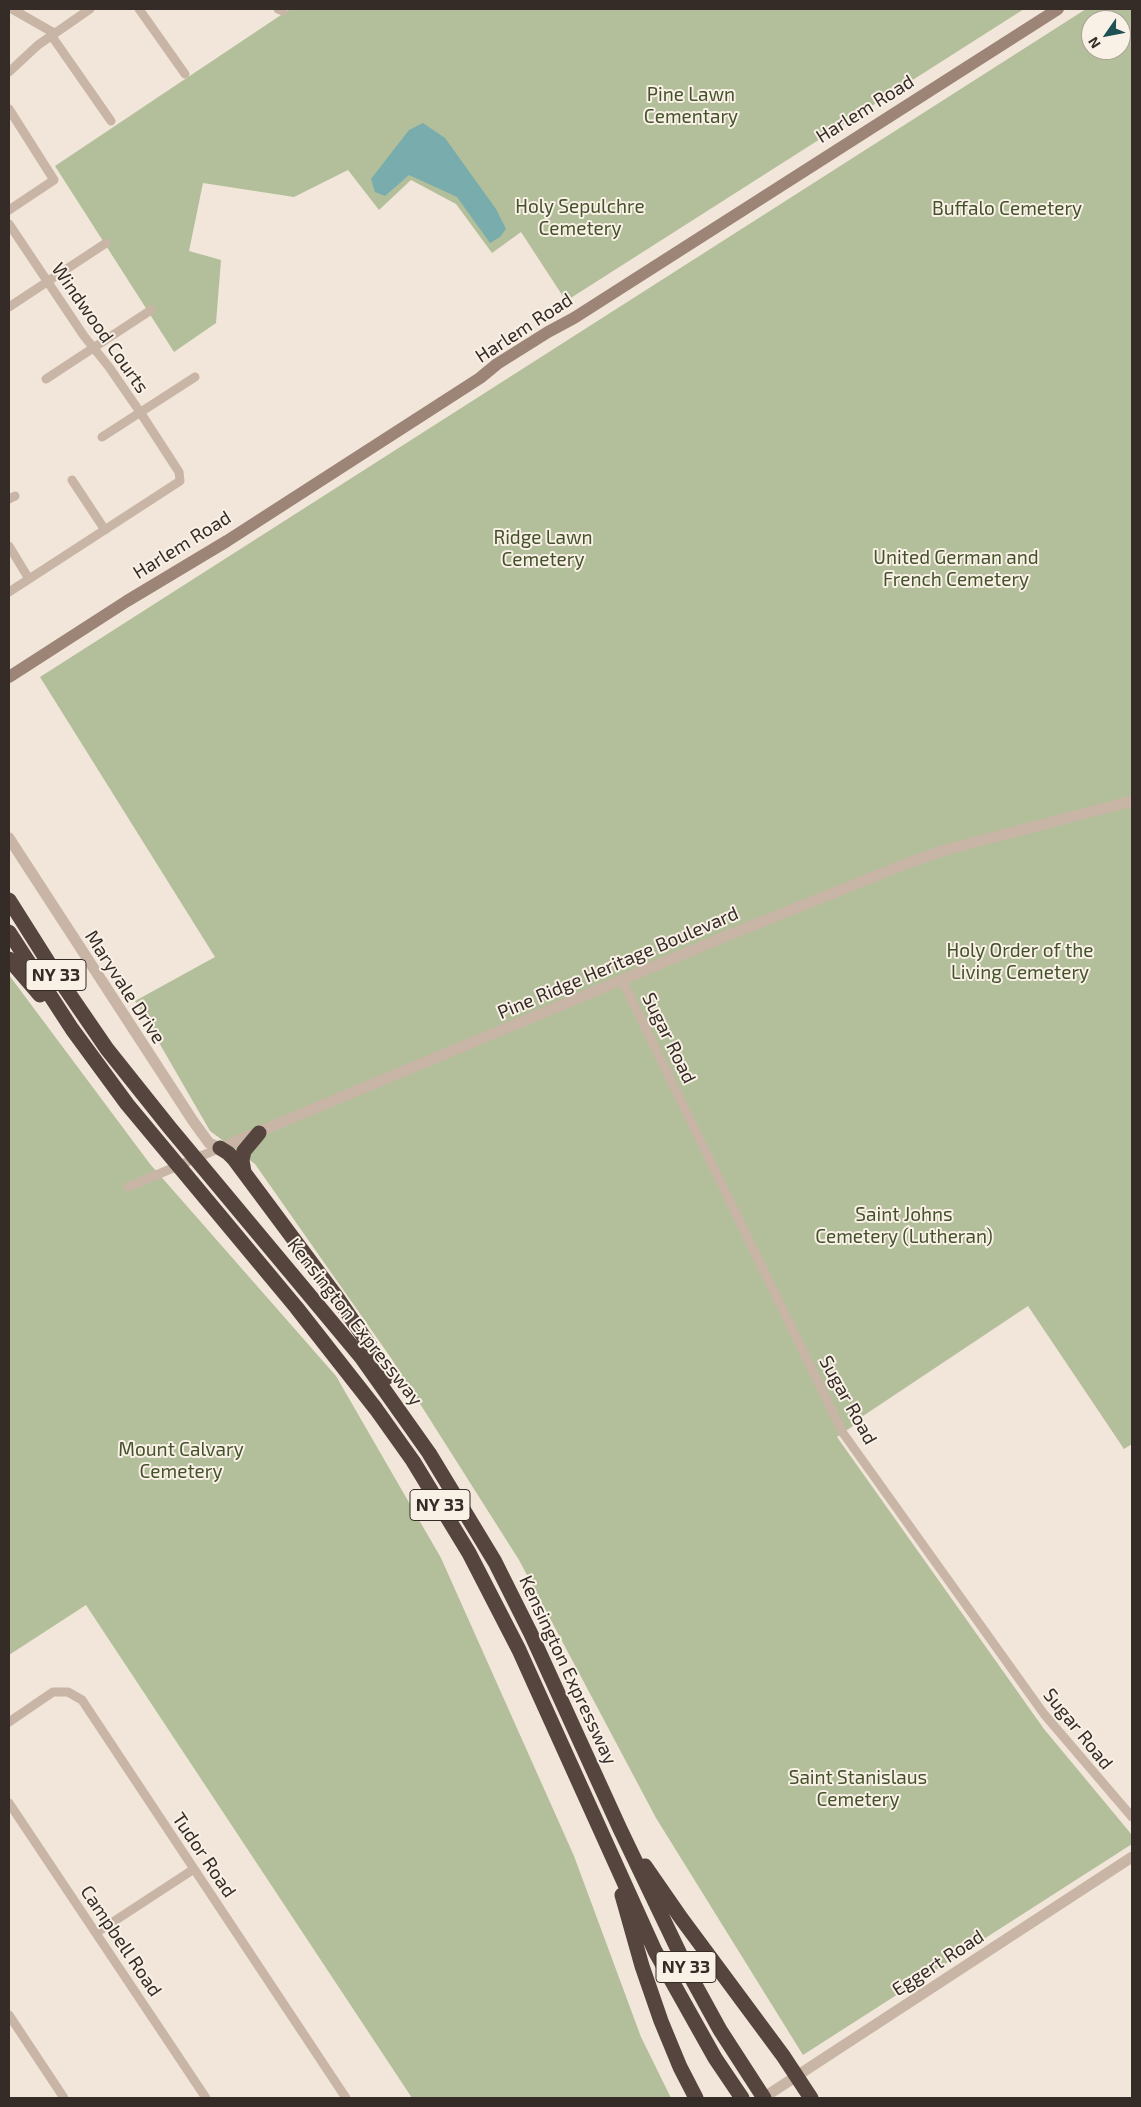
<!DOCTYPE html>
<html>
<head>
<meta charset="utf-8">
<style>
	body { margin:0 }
	#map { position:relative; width:1141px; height:2107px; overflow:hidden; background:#f1e6d9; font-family:"Exo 2",sans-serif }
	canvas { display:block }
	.frame { position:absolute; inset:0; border:10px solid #352b27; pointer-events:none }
	.north { position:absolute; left:1081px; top:10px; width:50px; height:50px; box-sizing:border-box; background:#f9f0e6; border:1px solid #aba19a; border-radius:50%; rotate:237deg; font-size:14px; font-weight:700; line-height:20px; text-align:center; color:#352b27 }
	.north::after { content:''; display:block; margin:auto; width:18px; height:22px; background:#1d5255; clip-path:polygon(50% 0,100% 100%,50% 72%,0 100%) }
</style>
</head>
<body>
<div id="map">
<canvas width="1141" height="2107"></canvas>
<div class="frame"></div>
<div class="north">N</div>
</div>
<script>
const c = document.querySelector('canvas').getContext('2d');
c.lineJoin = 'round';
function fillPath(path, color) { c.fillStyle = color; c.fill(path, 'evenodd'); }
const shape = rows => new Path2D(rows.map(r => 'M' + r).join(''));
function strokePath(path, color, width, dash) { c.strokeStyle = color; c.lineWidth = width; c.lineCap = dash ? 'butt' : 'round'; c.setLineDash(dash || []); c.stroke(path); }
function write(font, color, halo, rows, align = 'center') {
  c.font = font + ' "Exo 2",sans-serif'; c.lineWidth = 4; c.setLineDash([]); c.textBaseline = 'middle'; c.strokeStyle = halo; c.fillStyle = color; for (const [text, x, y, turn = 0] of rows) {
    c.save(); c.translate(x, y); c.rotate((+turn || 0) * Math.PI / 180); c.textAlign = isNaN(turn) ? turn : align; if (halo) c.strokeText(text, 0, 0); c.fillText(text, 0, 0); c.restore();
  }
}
const green = shape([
	[290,9,1024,9,566,301,521,232,492,253,456,204,411,180,379,210,348,170,294,197,203,183,189,251,221,260,216,323,174,352,55,166],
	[1086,9,1132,9,1132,1444,1124,1449,1028,1306,857,1420,853,1426,837,1437,1044,1729,1132,1835,1132,1844,803,2055,656,1818,519,1560,391,1358,255,1164,210,1131,135,1001,215,957,40,677],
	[1091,20,1121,20,1121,50,1091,50],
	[9,975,150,1164,336,1376,441,1558,574,1856,641,2037,671,2098,412,2098,86,1605,9,1655]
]);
const water = shape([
	[423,123,445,138,496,209,506,229,500,237,490,243,457,197,409,175,385,196,375,192,371,179,409,130]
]);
const minor = shape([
	[12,9,54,33],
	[139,9,185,74],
	[278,9,283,11],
	[51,35,111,121],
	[9,72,38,45,90,9],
	[9,109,54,180,9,210],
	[9,224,84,336,109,367,140,412,179,472,180,481,9,592],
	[9,307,106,243],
	[46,379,151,310],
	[102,437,195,377],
	[72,480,105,530],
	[9,499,15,496],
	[9,546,29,579],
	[622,980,843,1433,1044,1714,1132,1817],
	[128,1187,220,1148],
	[9,1722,53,1692,68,1692,82,1700,346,2098],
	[9,1803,206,2098],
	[96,1933,194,1869],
	[9,2015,64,2098]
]);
const tertiary = shape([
	[9,838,193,1121,209,1143,220,1148,729,935,908,863,945,850,1132,801],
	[763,2098,1132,1857]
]);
const secondary = shape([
	[9,677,127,601,227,541,480,378,497,364,548,332,574,318,1058,9]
]);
const motorway = shape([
	[9,900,57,976,107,1049,170,1128,361,1357,429,1453,495,1562,531,1634,620,1829,692,1979,720,2030,764,2098],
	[9,932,72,1029,127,1104,296,1307,376,1409,413,1461,469,1553,519,1650,655,1951,715,2058,742,2098],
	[9,959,40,995],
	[220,1148,228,1153,234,1159,336,1296,370,1346,386,1378],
	[244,1172,242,1160,244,1151,259,1133],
	[645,1866,681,1918,784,2057,811,2098],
	[622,1895,642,1966,661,2021,680,2067,696,2098]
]);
const shields = [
	[56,975,60],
	[440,1505,60],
	[686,1967,60]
];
const shieldNames = [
	["NY 33",56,975],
	["NY 33",440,1505],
	["NY 33",686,1967]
];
const parkNames = [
	["Pine Lawn",691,95],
	["Cementary",691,117],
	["Holy Sepulchre",580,207],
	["Cemetery",580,229],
	["Buffalo Cemetery",1007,209],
	["Ridge Lawn",543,538],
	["Cemetery",543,560],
	["United German and",956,558],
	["French Cemetery",956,580],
	["Holy Order of the",1020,951],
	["Living Cemetery",1020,973],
	["Saint Johns",904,1215],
	["Cemetery (Lutheran)",904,1237],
	["Mount Calvary",181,1450],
	["Cemetery",181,1472],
	["Saint Stanislaus",858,1778],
	["Cemetery",858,1800]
];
const streetNames = [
	["Harlem Road",865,109,-32],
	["Windwood Courts",100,328,55],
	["Harlem Road",524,328,-33],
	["Harlem Road",182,545,-32],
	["Pine Ridge Heritage Boulevard",618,963,-23],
	["Maryvale Drive",125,987,57],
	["Sugar Road",669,1038,64],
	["Kensington Expressway",355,1322,52],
	["Sugar Road",848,1400,61],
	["Kensington Expressway",568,1670,65],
	["Sugar Road",1078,1729,51],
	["Tudor Road",204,1855,56],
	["Campbell Road",121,1941,56],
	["Eggert Road",938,1963,-33]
];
fillPath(green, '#b3bf9a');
fillPath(water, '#79acad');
strokePath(minor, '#c8b5a6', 9);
strokePath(tertiary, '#c8b5a6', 11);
strokePath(secondary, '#9c8477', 12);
strokePath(motorway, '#55453e', 15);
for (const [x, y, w] of shields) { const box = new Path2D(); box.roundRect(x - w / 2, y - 15.5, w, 31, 4); c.fillStyle = '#f9f0e6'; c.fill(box); strokePath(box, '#352b27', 1); }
write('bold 18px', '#352b27', null, shieldNames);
write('19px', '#44522b', '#f9f0e6', parkNames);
write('19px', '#352b27', '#f9f0e6', streetNames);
</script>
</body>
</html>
